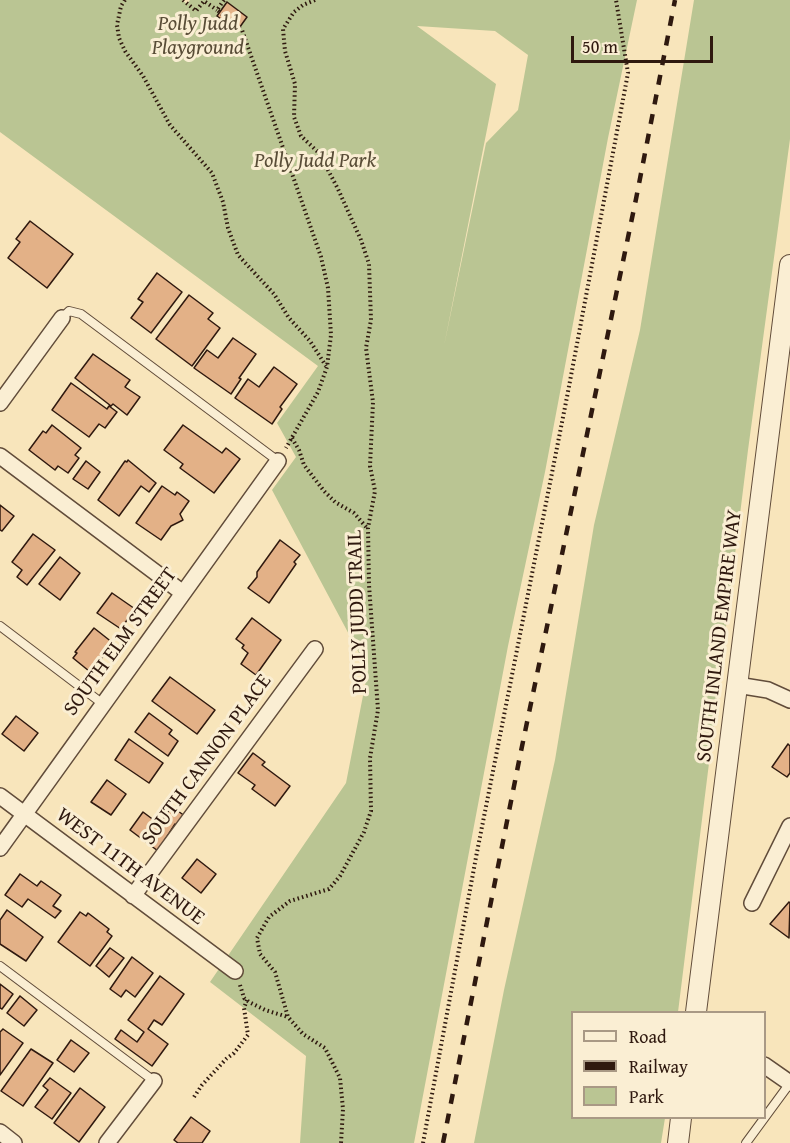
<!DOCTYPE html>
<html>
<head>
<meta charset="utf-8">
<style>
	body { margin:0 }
	#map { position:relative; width:790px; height:1143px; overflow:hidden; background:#f8e5bb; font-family:"Gentium Book Plus",serif }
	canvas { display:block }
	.legend { position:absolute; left:571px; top:1011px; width:195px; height:108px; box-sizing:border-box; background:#faeed3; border:2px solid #a99985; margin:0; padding:8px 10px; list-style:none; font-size:18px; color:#2f190f }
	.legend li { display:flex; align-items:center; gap:12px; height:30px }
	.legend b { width:30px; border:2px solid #a99985 }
	.scale { position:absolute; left:571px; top:36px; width:142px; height:27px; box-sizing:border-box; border:3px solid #2f190f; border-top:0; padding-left:8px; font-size:18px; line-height:21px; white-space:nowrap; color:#2f190f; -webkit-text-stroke:4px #faeed3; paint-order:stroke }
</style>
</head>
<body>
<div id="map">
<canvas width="790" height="1143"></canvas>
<ul class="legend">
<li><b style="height:8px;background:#faeed3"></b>Road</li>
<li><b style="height:8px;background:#2f190f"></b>Railway</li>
<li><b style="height:16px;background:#bac593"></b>Park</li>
</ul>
<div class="scale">50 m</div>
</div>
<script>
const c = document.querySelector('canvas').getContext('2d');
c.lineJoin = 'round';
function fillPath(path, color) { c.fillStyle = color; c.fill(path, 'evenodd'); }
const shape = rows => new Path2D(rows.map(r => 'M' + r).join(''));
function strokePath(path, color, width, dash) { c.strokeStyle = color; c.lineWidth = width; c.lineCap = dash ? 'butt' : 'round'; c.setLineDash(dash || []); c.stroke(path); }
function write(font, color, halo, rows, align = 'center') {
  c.font = font + ' "Gentium Book Plus",serif'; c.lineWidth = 6; c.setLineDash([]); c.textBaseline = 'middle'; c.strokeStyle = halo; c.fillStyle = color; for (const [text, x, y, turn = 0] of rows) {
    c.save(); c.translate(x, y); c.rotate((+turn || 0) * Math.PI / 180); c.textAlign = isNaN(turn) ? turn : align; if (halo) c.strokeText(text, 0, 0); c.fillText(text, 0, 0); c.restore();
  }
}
const green = shape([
	[0,0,182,0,187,4,190,0,637,0,608,138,545,472,508,646,414,1143,300,1143,306,1056,210,982,346,783,368,670,272,490,296,457,277,423,318,366,0,132],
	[417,26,495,31,528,55,518,110,486,143,444,346,496,84],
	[694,0,790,0,790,139,748,450,678,1012,572,1012,572,1118,665,1118,661,1143,474,1143,504,990,555,760,594,525,640,330]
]);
const building = shape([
	[227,2,247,17,237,31,217,16,227,2],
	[30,221,73,254,47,288,8,258,20,242,16,239,30,221],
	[157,273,182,292,151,333,131,318,143,302,138,299,157,273],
	[189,295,213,313,208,319,220,328,192,366,156,339,189,295],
	[233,338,256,354,239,378,241,379,231,394,194,368,207,350,218,358,233,338],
	[93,354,130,380,125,387,140,397,127,415,113,404,111,406,75,378,93,354],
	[274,367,297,384,280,407,282,409,272,424,235,398,248,379,259,387,274,367],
	[71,383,107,409,109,406,117,412,105,428,99,424,89,437,52,410,71,383],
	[52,425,81,448,75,455,79,458,68,473,58,466,55,470,29,450,43,431,46,433,52,425],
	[183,425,222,453,226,448,240,459,214,493,180,468,183,464,164,450,183,425],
	[128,460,156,483,149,492,141,486,119,516,98,500,125,461,127,462,128,460],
	[86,461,100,472,88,489,73,479,86,461],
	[162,486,175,495,177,492,189,501,180,514,183,520,171,526,161,540,136,523,162,486],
	[0,505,14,516,2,531,0,530,0,505],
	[33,534,55,550,27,585,17,577,22,570,12,562,33,534],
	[280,540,300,555,294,562,296,564,269,603,248,588,257,577,257,572,280,540],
	[60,557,80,573,60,600,39,584,60,557],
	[112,593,138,611,132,619,129,617,121,629,97,613,112,593],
	[252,618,281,640,256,675,241,664,248,653,242,648,244,645,236,639,252,618],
	[94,628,113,643,95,667,93,666,89,671,73,658,77,653,75,652,94,628],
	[170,677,215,710,197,734,152,701,170,677],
	[149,713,172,730,169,734,178,741,168,756,135,732,149,713],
	[16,716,38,733,24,751,2,734,16,716],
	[129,739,163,763,149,783,115,760,129,739],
	[788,744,790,746,790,773,787,777,772,767,788,744],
	[253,753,265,762,262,765,290,786,275,806,252,789,255,785,238,773,253,753],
	[107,780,126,794,111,815,91,802,107,780],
	[172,807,185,816,177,826,175,824,158,851,130,830,143,812,159,824,172,807],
	[197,859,216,874,201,893,182,878,197,859],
	[20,874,37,886,41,881,61,895,53,906,61,911,55,918,28,899,22,907,5,895,20,874],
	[789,902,790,903,789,938,770,924,789,902],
	[7,910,43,937,26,961,0,944,0,920,7,910],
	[80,912,86,916,88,913,109,929,107,932,112,936,90,966,58,942,80,912],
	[110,948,124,958,109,977,96,966,110,948],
	[132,957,153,973,135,997,126,990,121,997,110,989,132,957],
	[160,976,184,994,162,1025,154,1020,148,1029,168,1044,152,1066,115,1039,121,1030,137,1042,144,1032,128,1020,160,976],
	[0,984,13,994,2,1009,0,1008,0,984],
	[20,996,37,1010,24,1026,7,1013,20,996],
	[3,1029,23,1043,0,1075,0,1032,3,1029],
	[71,1040,89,1053,74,1072,57,1060,71,1040],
	[31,1049,53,1063,23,1106,1,1091,31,1049],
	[50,1078,71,1093,52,1119,35,1107,48,1090,43,1086,50,1078],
	[80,1088,105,1107,79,1142,54,1123,80,1088],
	[191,1117,210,1131,202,1143,178,1143,174,1140,191,1117]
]);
const path = shape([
	[125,0,121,6,117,25,119,38,125,51,143,76,170,125,212,173,223,202,228,228,238,255,274,294,289,318,310,341,326,366],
	[183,0,196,11,204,1,217,10],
	[224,0,217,10,242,30,321,257,328,288,331,335,327,367,318,392,286,448],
	[315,0,303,5,294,12,283,29,285,51,295,84,294,117,301,136,319,153,338,189,361,240,369,264,371,320,366,348,373,402,370,466,375,491,368,528,369,585,378,710,370,758,371,811,364,832,340,876,329,889,290,901,269,917,257,938,260,954,275,972,288,1017,303,1034,325,1048,340,1078,343,1109,341,1143],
	[292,438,299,450,304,465,324,491,335,502,354,513,367,528],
	[240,985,244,998,249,1002,265,1010,288,1017],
	[194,1097,202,1085,226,1059,234,1053,248,1035,244,1008,247,1000],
	[423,1143,477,852,567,397,628,73,616,0]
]);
const service = shape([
	[62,318,69,311,81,314,278,461],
	[0,626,103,704],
	[0,966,154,1081],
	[746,1143,790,1083]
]);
const minor = shape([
	[0,403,62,318],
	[0,456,183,593],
	[737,685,768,690,790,700],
	[0,796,235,971],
	[0,848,278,461],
	[133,896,315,649],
	[752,903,790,826],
	[764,1065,790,1083],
	[0,1132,14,1143],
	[107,1143,154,1081]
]);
const tertiary = shape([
	[696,1012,790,265],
	[678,1143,681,1118]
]);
const rail = shape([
	[443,1143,520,756,636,199,675,0]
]);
const parkNames = [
	["Polly Judd",198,25],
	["Playground",198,49],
	["Polly Judd Park",315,162]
];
const streetNames = [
	["POLLY JUDD TRAIL",358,612,-92],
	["SOUTH INLAND EMPIRE WAY",720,636,-83],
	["SOUTH ELM STREET",121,642,-54],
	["SOUTH CANNON PLACE",207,760,-54],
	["WEST 11TH AVENUE",130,867,37]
];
fillPath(green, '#bac593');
fillPath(building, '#e3b187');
strokePath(building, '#2f190f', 1.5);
strokePath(service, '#614c3a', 10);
strokePath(minor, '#614c3a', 18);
strokePath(tertiary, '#614c3a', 22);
strokePath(path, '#2f190f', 4, [1.5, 3]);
strokePath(service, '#faeed3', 8);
strokePath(minor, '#faeed3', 15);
strokePath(tertiary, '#faeed3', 20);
strokePath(rail, '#2f190f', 4.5, [10, 10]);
write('italic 21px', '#594d37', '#faeed3', parkNames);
write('21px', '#2f190f', '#faeed3', streetNames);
</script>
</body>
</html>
